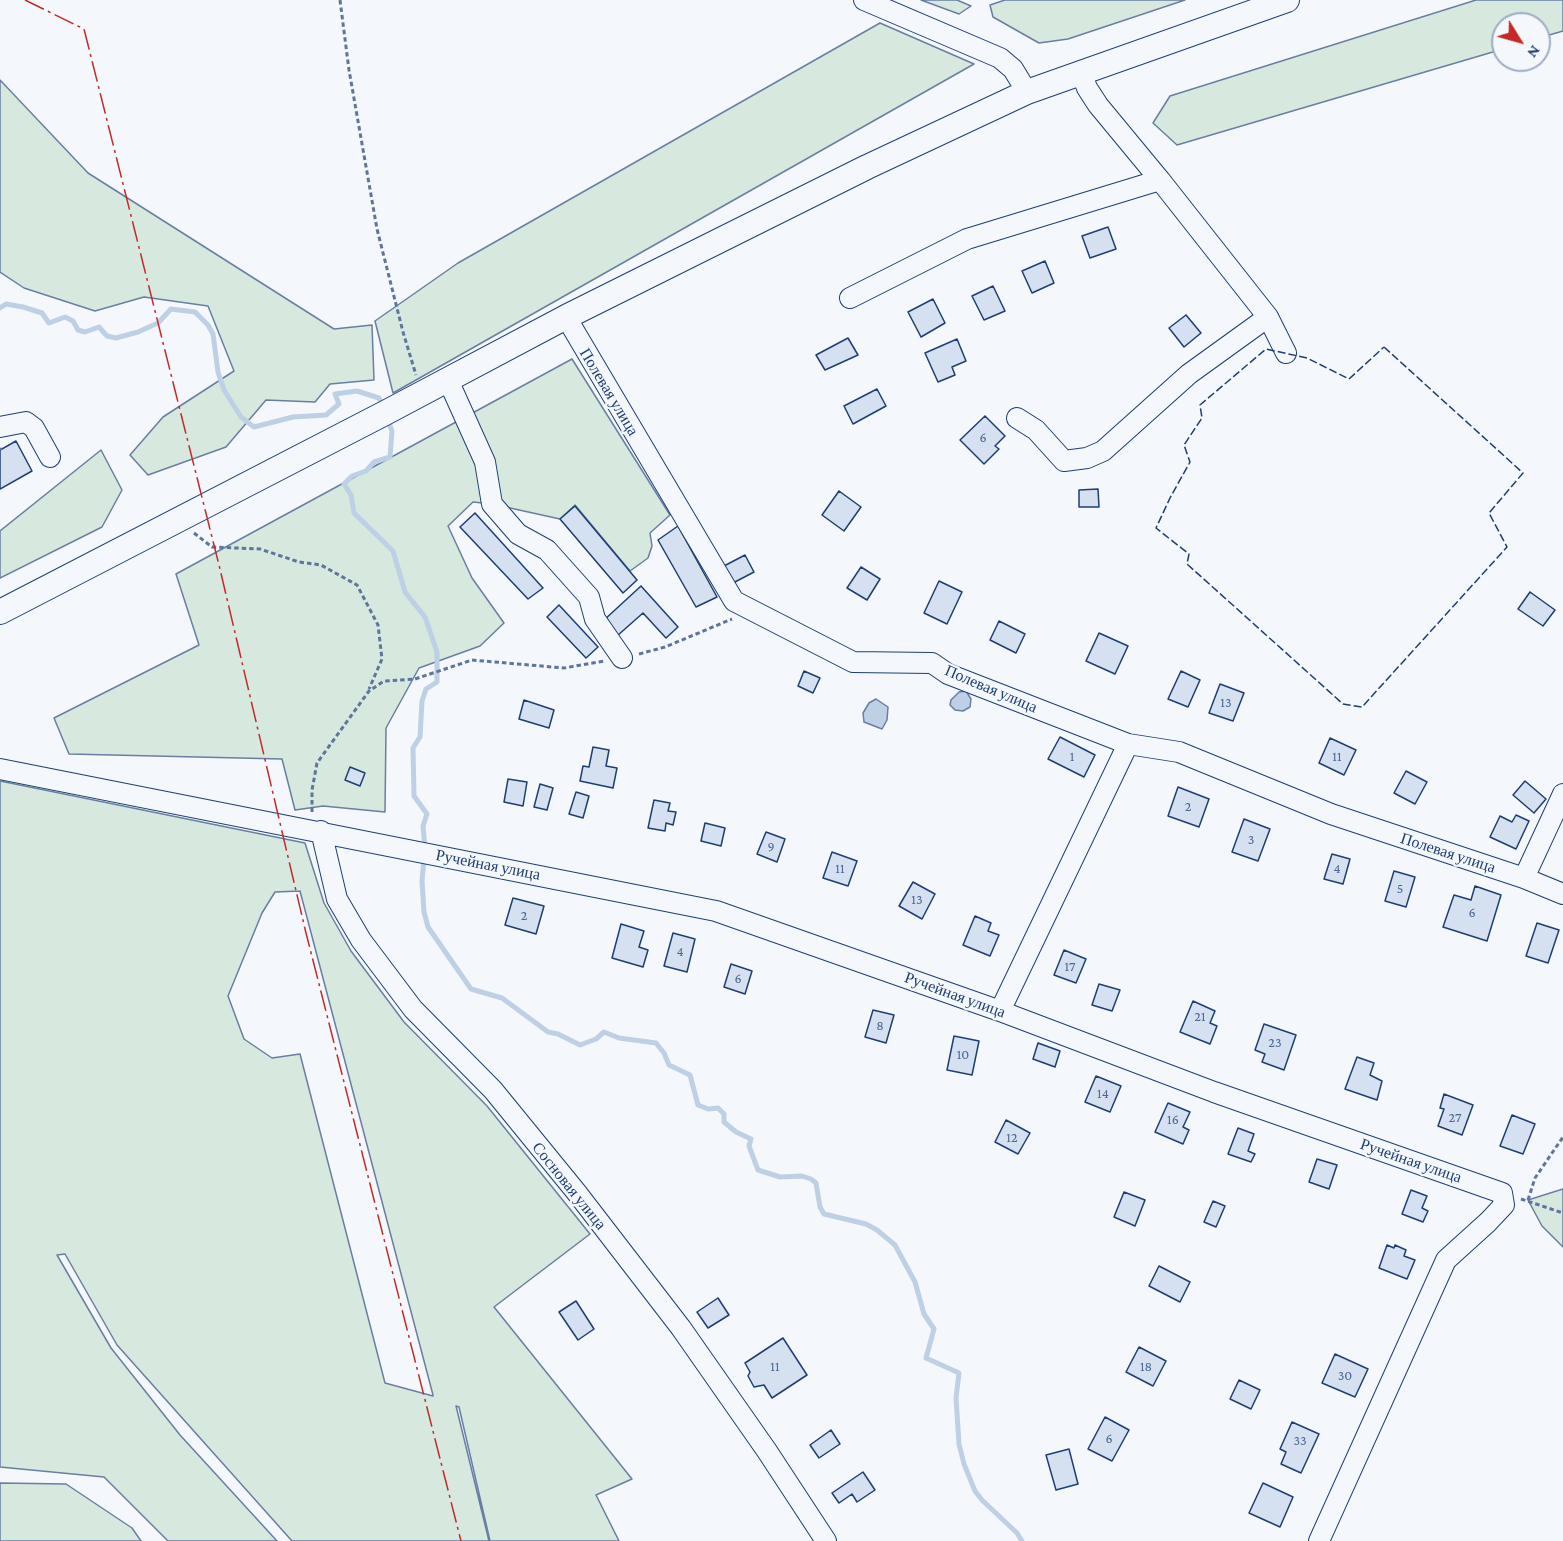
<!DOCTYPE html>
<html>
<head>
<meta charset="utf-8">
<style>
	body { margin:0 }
	#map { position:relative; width:1563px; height:1541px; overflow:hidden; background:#f4f7fb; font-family:"Crimson Pro",serif }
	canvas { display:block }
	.north { position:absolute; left:1491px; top:12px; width:60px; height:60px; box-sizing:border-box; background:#f4f7fb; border:2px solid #9eadc5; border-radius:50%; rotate:127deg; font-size:16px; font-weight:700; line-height:24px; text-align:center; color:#1d3f73 }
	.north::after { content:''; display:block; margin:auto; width:21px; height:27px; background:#c62828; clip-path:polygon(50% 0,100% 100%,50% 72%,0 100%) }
</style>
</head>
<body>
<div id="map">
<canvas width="1563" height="1541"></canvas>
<div class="north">N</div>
</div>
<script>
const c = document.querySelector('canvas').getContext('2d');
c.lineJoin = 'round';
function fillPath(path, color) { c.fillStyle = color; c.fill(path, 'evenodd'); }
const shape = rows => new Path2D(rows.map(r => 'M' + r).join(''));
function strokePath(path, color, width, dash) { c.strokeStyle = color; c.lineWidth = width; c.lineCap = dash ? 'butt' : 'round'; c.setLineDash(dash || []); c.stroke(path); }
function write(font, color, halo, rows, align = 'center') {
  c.font = font + ' "Crimson Pro",serif'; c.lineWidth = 4.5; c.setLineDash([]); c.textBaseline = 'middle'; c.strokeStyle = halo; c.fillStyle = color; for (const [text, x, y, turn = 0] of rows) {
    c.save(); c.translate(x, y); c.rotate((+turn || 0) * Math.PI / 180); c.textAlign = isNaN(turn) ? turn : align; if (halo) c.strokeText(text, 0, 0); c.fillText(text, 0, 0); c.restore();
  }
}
const green = shape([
	[921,0,957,0,971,6,959,14,921,0],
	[1005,0,1185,0,1068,39,1039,43,993,17,990,5,1005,0],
	[1476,0,1563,0,1563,31,1539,38,1539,24,1503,24,1503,49,1177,145,1153,123,1170,96,1476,0],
	[880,23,974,64,393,393,375,321,458,263,880,23],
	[0,80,88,173,334,329,372,325,374,380,330,384,315,402,266,400,226,447,148,475,130,455,163,417,234,371,208,306,144,297,95,311,24,288,0,272,0,80],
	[572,359,670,515,650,533,652,546,648,558,630,571,575,505,560,519,492,504,473,502,448,526,472,578,504,623,480,646,419,668,386,728,385,812,323,806,295,810,282,759,69,754,54,718,199,645,176,574,572,359],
	[101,450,122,490,102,527,0,578,0,531,101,450],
	[0,781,305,843,324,903,351,951,404,1022,487,1106,590,1234,494,1307,632,1479,596,1495,619,1541,490,1541,459,1407,456,1406,489,1541,292,1541,117,1345,65,1254,57,1255,111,1348,180,1435,277,1541,168,1541,104,1477,0,1467,0,781],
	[300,891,433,1395,433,1396,385,1383,300,1054,272,1058,244,1039,228,996,262,913,275,892,300,891],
	[1563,1189,1563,1247,1542,1226,1528,1200,1563,1189],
	[0,1483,66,1484,132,1528,141,1541,0,1541,0,1483]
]);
const water = shape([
	[966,691,971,699,970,707,963,711,955,710,950,705,951,700,959,692,966,691],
	[876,699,888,707,887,720,882,729,864,722,863,713,869,703,876,699]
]);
const stream = shape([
	[0,308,6,304,23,307,42,313,49,323,65,317,73,321,78,330,85,332,99,327,107,336,116,338,138,332,158,323,171,309,195,312,208,325,213,334,218,372,224,390,241,417,254,427,293,417,326,415,339,404,335,394,357,391,379,398,383,407],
	[387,418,392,431,390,457,374,462,366,471,352,476,344,484,351,495,354,513,393,551,405,592,425,617,437,652,437,682,426,689,422,701,420,737,413,748,414,796,427,814,423,826,425,848,422,881,424,912,428,927,471,989,502,998,548,1032,558,1034,580,1045,596,1039,604,1032,619,1038,656,1043,664,1053,669,1065,690,1075,698,1105,708,1109,718,1108,724,1114,724,1122,736,1132,751,1139,749,1146,758,1170,780,1177,802,1176,811,1179,816,1183,820,1207,824,1214,866,1224,877,1230,895,1245,915,1282,924,1314,934,1329,926,1358,959,1373,956,1398,959,1444,964,1464,975,1491,982,1500,1017,1533,1022,1541]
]);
const building = shape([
	[1108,227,1116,249,1090,258,1082,236,1108,227],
	[1045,261,1054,283,1032,293,1022,271,1045,261],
	[993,286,1005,311,984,320,972,296,993,286],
	[933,299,945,323,921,337,908,312,933,299],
	[1186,315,1201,333,1184,347,1169,328,1186,315],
	[848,338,858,355,825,370,816,355,848,338],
	[957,339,966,361,952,367,955,375,938,382,925,353,957,339],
	[877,389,886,406,853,424,844,406,877,389],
	[985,416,1005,436,995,446,999,449,984,464,960,440,985,416],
	[16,441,32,471,0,489,0,450,16,441],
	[1098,489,1099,507,1079,507,1079,490,1098,489],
	[839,491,861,507,844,531,822,515,839,491],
	[575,506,637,580,623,593,560,519,575,506],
	[475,513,543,588,528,599,460,527,475,513],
	[678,526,717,597,696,607,658,540,678,526],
	[745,555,754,572,733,583,724,566,745,555],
	[861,567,880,579,867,600,847,588,861,567],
	[939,581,962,592,947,624,924,613,939,581],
	[641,586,678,627,666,638,643,613,617,636,603,621,641,586],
	[1530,592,1555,610,1543,626,1518,609,1530,592],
	[559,605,598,647,586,658,547,617,559,605],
	[999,621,1025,634,1016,653,990,640,999,621],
	[1099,633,1128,646,1115,674,1086,661,1099,633],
	[804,671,820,678,813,693,798,686,804,671],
	[1181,671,1200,680,1188,707,1168,699,1181,671],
	[1220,684,1244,693,1233,721,1209,713,1220,684],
	[524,700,554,710,549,728,519,719,524,700],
	[1060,737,1095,755,1084,777,1048,759,1060,737],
	[1330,738,1356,750,1344,775,1319,763,1330,738],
	[593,747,609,750,606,766,617,768,613,788,580,781,583,766,589,767,593,747],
	[350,767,365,773,360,786,345,780,350,767],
	[1406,771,1427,782,1415,804,1394,793,1406,771],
	[508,779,527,782,523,806,504,802,508,779],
	[1525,781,1546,799,1534,813,1513,795,1525,781],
	[540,784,553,788,547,810,534,807,540,784],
	[1178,787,1209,799,1199,827,1168,816,1178,787],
	[576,792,589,796,583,818,569,814,576,792],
	[654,800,670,803,668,811,676,812,673,825,666,823,665,831,648,828,654,800],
	[1516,815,1529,821,1516,849,1490,837,1500,816,1512,822,1516,815],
	[1244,819,1270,829,1258,861,1232,852,1244,819],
	[705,823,725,828,721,846,701,841,705,823],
	[766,832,785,839,777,862,757,854,766,832],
	[832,852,857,861,848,886,823,878,832,852],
	[1332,854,1350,859,1343,884,1324,879,1332,854],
	[1394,871,1415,877,1406,907,1385,901,1394,871],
	[913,882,935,894,922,919,899,906,913,882],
	[1475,886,1501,895,1487,941,1443,927,1454,895,1471,900,1475,886],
	[513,898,544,906,536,934,505,925,513,898],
	[975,916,991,923,988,931,999,935,990,956,963,945,975,916],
	[1537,923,1559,930,1548,963,1526,956,1537,923],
	[621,924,644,931,639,947,648,950,643,967,612,958,621,924],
	[673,933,695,939,687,972,664,966,673,933],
	[1064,950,1086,959,1076,983,1054,975,1064,950],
	[731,964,752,971,745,994,724,987,731,964],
	[1099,984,1120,990,1112,1011,1092,1005,1099,984],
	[1193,1001,1215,1011,1210,1023,1217,1026,1210,1044,1180,1032,1193,1001],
	[873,1010,894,1015,886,1043,865,1037,873,1010],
	[1264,1024,1296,1035,1284,1070,1262,1062,1265,1054,1255,1050,1264,1024],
	[954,1036,979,1041,972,1075,947,1070,954,1036],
	[1038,1043,1060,1051,1055,1067,1033,1059,1038,1043],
	[1357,1057,1374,1063,1370,1075,1382,1081,1377,1100,1345,1089,1357,1057],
	[1096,1076,1121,1086,1110,1112,1085,1102,1096,1076],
	[1444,1094,1473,1105,1462,1135,1438,1126,1444,1109,1440,1108,1444,1094],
	[1168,1103,1190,1112,1183,1127,1189,1130,1183,1144,1155,1132,1168,1103],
	[1512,1115,1535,1124,1523,1154,1500,1146,1512,1115],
	[1006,1120,1030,1133,1018,1154,995,1142,1006,1120],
	[1238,1128,1254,1134,1248,1151,1255,1154,1251,1162,1228,1154,1238,1128],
	[1317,1159,1337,1165,1329,1189,1309,1182,1317,1159],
	[1411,1190,1427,1196,1422,1208,1428,1211,1423,1222,1402,1214,1411,1190],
	[1124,1192,1145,1200,1135,1226,1114,1217,1124,1192],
	[1213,1201,1225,1206,1216,1227,1204,1222,1213,1201],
	[1387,1245,1394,1248,1395,1245,1406,1250,1404,1256,1415,1260,1407,1279,1379,1268,1387,1245],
	[1159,1266,1190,1282,1180,1302,1149,1286,1159,1266],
	[718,1298,729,1315,708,1328,697,1312,718,1298],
	[576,1301,594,1329,578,1340,559,1312,576,1301],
	[783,1338,807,1375,772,1398,764,1385,754,1387,748,1376,750,1372,745,1363,783,1338],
	[1139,1347,1166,1361,1153,1386,1126,1372,1139,1347],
	[1335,1354,1368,1369,1355,1397,1322,1383,1335,1354],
	[1239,1380,1260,1390,1251,1409,1230,1399,1239,1380],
	[1105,1417,1129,1430,1112,1461,1088,1449,1105,1417],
	[1292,1422,1319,1434,1301,1473,1281,1464,1286,1452,1280,1449,1292,1422],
	[831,1430,840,1444,819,1458,810,1445,831,1430],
	[1069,1449,1078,1484,1056,1490,1046,1455,1069,1449],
	[863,1472,875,1490,857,1502,852,1494,839,1503,832,1493,863,1472],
	[1263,1483,1293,1497,1280,1527,1249,1513,1263,1483]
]);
const path = shape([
	[340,0,349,70,377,229,403,332,416,375],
	[0,448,1,450],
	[194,533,212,547,260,549,299,562,321,565,357,585,378,625,382,659,369,689],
	[639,654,665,647,732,619],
	[312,812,312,790,317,763,369,691,384,681,415,679,472,660,564,668,604,661],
	[1521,1199,1563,1213],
	[1528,1200,1535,1178,1563,1137]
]);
const minor = shape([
	[864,0,1000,58,1013,69,1027,92],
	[1081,72,1087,88,1098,105,1160,180,1268,317,1286,353],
	[850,298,967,239,1160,180],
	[566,317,734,601,853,662,932,663,948,674,1128,744,1179,752,1331,814,1524,878,1563,894],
	[448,380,485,462,492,504,518,534,547,550,589,597,595,619,622,658],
	[1017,418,1036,430,1064,461,1087,458,1103,451,1189,374,1268,317],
	[0,427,26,422,34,428,50,457],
	[0,769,716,911,1000,1011,1214,1092,1502,1193,1504,1205,1488,1222,1446,1260,1319,1541],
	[321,831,337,899,361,940,413,1009,493,1090,577,1193,681,1328,767,1451,826,1541],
	[1524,878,1563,794],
	[1000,1011,1128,744]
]);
const major = shape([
	[0,612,385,413,566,317,867,167,1027,92,1287,0]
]);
const fence = shape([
	[1384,347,1523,473,1489,513,1507,547,1362,707,1343,704,1187,564,1189,554,1156,528,1170,498,1190,462,1184,445,1202,418,1200,405,1266,349,1307,358,1349,379,1384,347]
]);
const power = shape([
	[25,0,84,29,219,565,306,933,461,1541]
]);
const numberNames = [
	["6",983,438],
	["13",1226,703],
	["1",1072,757],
	["11",1337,757],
	["2",1188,807],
	["3",1251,840],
	["9",771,847],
	["11",840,869],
	["4",1337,869],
	["5",1400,889],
	["13",917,900],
	["6",1472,913],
	["2",524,916],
	["4",680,952],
	["17",1070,967],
	["6",738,979],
	["21",1200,1017],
	["8",880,1026],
	["23",1275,1043],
	["10",963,1055],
	["14",1103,1094],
	["27",1455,1118],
	["16",1173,1120],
	["12",1012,1138],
	["11",775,1367],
	["18",1146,1367],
	["30",1345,1376],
	["6",1109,1439],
	["33",1300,1441]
];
const streetNames = [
	["Полевая улица",609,392,59],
	["Полевая улица",991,689,23],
	["Полевая улица",1448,853,18],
	["Ручейная улица",488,865,11],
	["Ручейная улица",955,995,20],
	["Ручейная улица",1411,1161,19],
	["Сосновая улица",569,1186,51]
];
fillPath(green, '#d7e8df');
strokePath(green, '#687fa3', 1.5);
fillPath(water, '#bed0e5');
strokePath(water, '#687fa3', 1.5);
strokePath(stream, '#bed0e5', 5);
fillPath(building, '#d5e0f0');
strokePath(building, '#1d3f73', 1.5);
strokePath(minor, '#1d3f73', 22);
strokePath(major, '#1d3f73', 26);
strokePath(path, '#5e769c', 3, [4.5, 3]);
strokePath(minor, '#f4f7fb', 20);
strokePath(major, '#f4f7fb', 24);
strokePath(fence, '#1d3f73', 1.5, [8, 3]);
strokePath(power, '#c62828', 1.5, [21, 4.5, 3, 4.5]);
write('14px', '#4b6792', null, numberNames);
write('16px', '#1d3f73', '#f4f7fb', streetNames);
</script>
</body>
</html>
